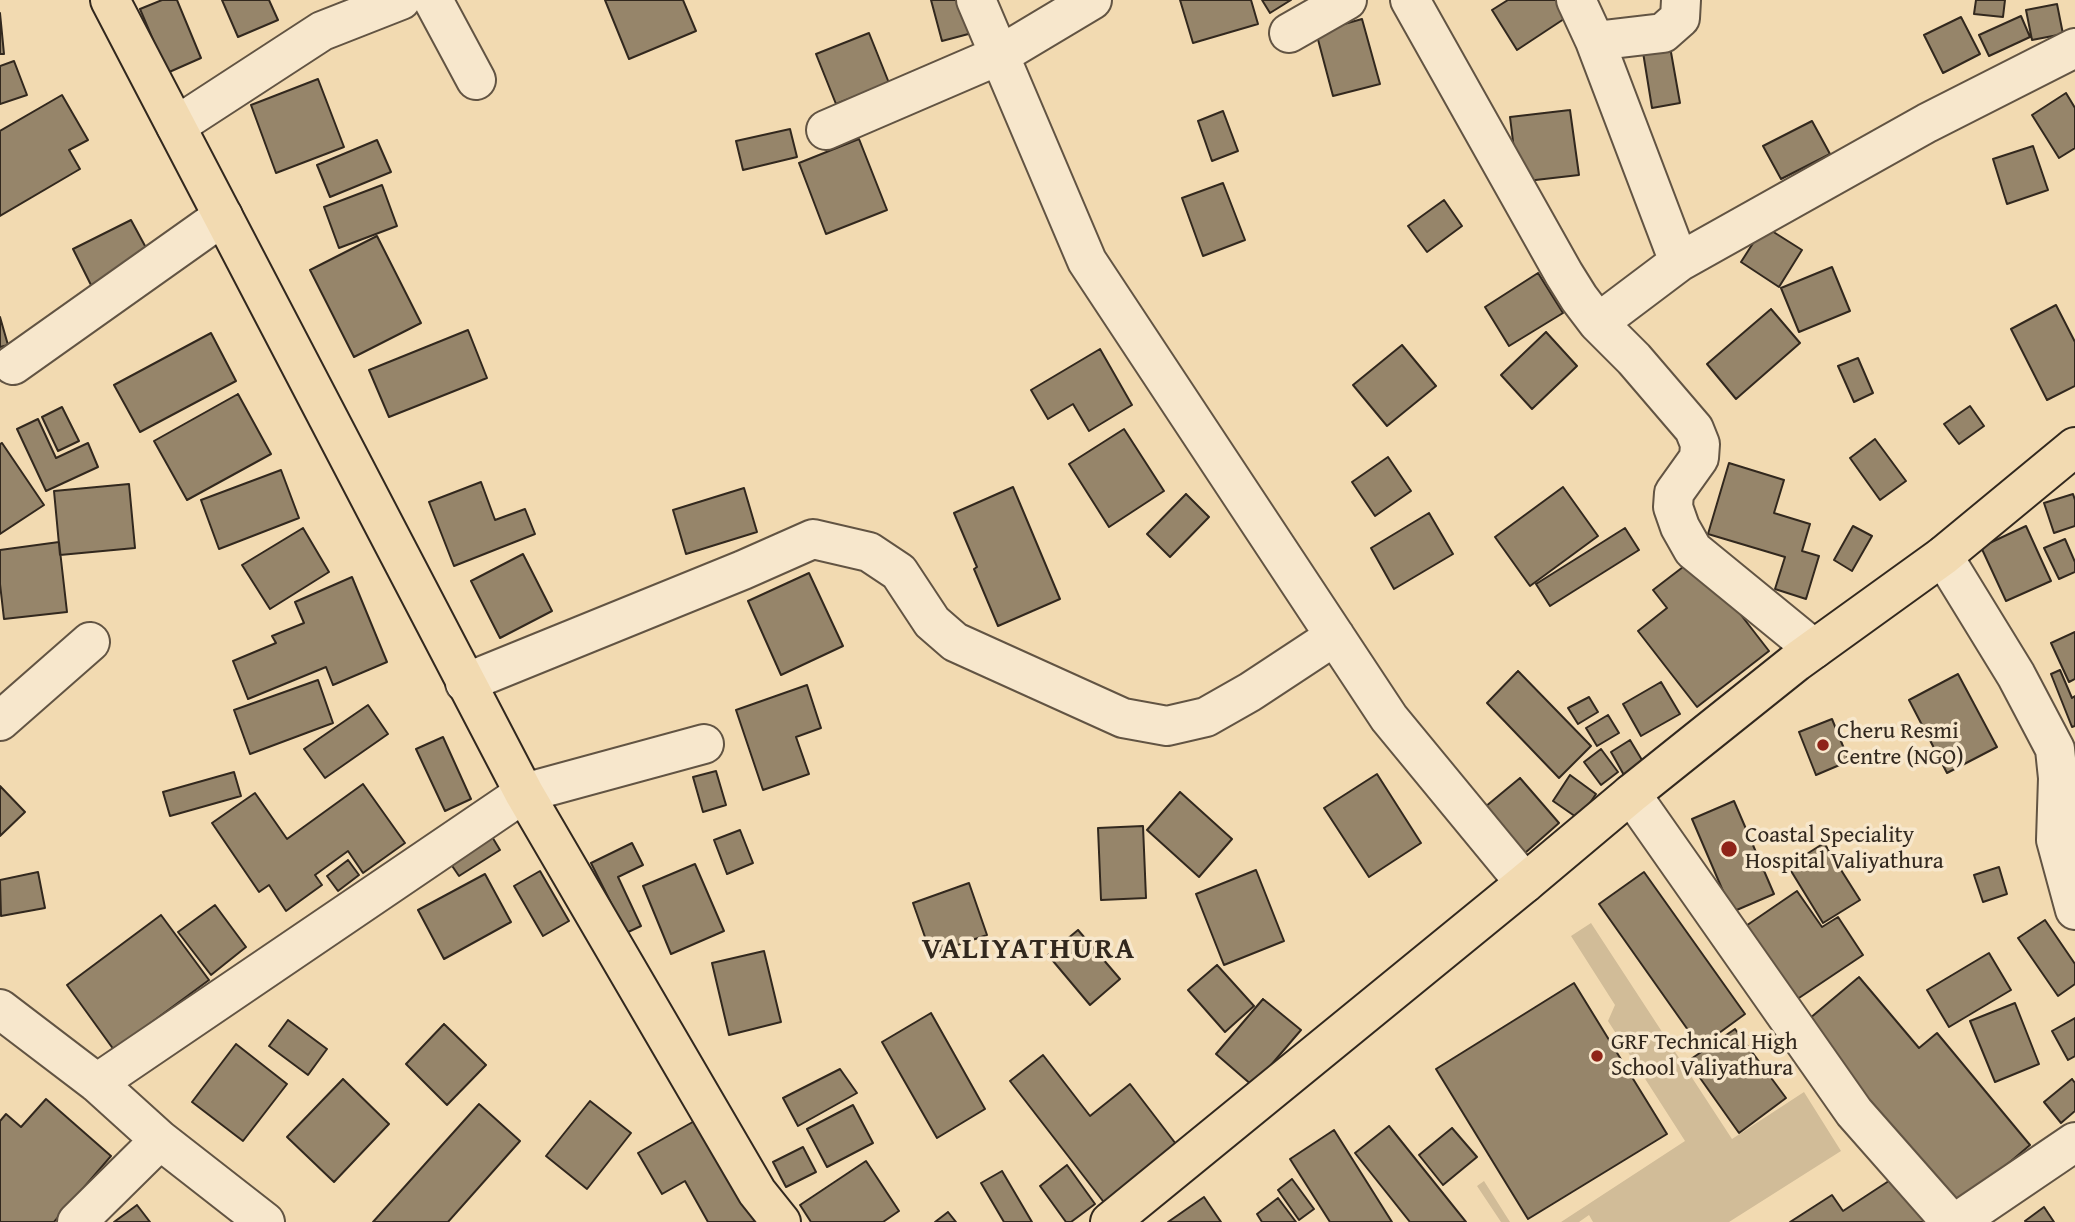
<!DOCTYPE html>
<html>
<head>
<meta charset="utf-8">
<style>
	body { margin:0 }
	canvas { display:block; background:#f2dab1 }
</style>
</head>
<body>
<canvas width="2075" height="1222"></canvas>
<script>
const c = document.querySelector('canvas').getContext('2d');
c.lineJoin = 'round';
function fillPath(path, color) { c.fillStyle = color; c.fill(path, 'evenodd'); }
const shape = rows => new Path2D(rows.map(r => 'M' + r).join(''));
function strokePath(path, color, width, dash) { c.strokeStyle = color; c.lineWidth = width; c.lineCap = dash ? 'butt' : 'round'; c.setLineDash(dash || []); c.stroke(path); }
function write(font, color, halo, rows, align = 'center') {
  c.font = font + ' "Gentium Book Plus",serif'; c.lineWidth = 7; c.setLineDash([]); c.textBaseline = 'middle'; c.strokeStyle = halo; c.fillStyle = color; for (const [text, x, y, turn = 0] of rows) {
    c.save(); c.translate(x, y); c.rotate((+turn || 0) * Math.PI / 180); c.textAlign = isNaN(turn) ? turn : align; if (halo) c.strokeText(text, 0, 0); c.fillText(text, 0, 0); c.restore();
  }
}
const green = shape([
	[1591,923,1732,1139,1804,1092,1841,1151,1729,1222,1593,1222,1589,1215,1579,1222,1561,1222,1685,1141,1608,1021,1615,1005,1571,936],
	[1484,1181,1510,1222,1501,1222,1477,1186]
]);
const building = shape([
	[162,0,177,0,201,58,167,73,140,9,162,0],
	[222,0,269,0,278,20,238,37,222,0],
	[605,0,683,0,696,31,629,59,605,0],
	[931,0,968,0,976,32,942,41,931,0],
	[1180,0,1251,0,1258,24,1193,43,1180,0],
	[1262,0,1291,0,1270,13,1262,0],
	[1508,0,1565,0,1573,13,1517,50,1492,10,1508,0],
	[1976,0,2005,0,2003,17,1974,14,1976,0],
	[2057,4,2063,34,2032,40,2026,10,2057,4],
	[0,13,4,54,0,54,0,13],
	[2021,16,2030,37,1989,56,1979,35,2021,16],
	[1961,17,1980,54,1943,73,1924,35,1961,17],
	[1362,19,1380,84,1333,96,1316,32,1362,19],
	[869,33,889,83,836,104,816,54,869,33],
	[1669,41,1680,103,1652,108,1642,46,1669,41],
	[14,61,27,95,0,104,0,66,14,61],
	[318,79,344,147,276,173,251,105,318,79],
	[2066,93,2075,108,2075,148,2059,158,2032,115,2066,93],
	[62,95,88,140,69,150,80,169,0,216,0,131,62,95],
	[1570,110,1579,175,1518,182,1510,117,1570,110],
	[1223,111,1238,151,1212,161,1198,121,1223,111],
	[1812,121,1830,154,1781,179,1763,146,1812,121],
	[790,129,797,157,743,170,736,141,790,129],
	[859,139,887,210,826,234,799,163,859,139],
	[377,140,391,172,330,197,317,165,377,140],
	[2033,146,2048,190,2007,204,1993,159,2033,146],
	[1223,183,1245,240,1203,256,1182,198,1223,183],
	[382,185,397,226,339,248,324,207,382,185],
	[1444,200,1462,226,1427,252,1408,226,1444,200],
	[131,220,151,257,92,287,73,249,131,220],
	[1764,226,1802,250,1779,287,1741,262,1764,226],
	[377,236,421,323,354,357,310,270,377,236],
	[1832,267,1850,311,1799,332,1781,288,1832,267],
	[1538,273,1563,313,1509,346,1485,307,1538,273],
	[2056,305,2075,342,2075,386,2047,400,2011,329,2056,305],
	[1771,309,1800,343,1736,399,1707,364,1771,309],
	[0,317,8,345,0,347,0,317],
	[468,330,487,378,389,417,369,370,468,330],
	[1546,332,1577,366,1532,409,1501,375,1546,332],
	[211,333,236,381,140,432,114,385,211,333],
	[1402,345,1436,386,1387,426,1353,385,1402,345],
	[1100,349,1132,405,1089,431,1073,404,1048,419,1031,390,1100,349],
	[1858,358,1873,393,1854,402,1838,366,1858,358],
	[238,394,271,454,187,500,154,441,238,394],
	[1970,406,1984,426,1959,444,1944,424,1970,406],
	[62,407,79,441,58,451,42,417,62,407],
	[38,419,56,458,88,443,98,467,46,491,17,429,38,419],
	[1124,429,1164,491,1109,527,1069,464,1124,429],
	[1875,439,1906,481,1880,500,1850,458,1875,439],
	[2,443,44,505,0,534,0,444,2,443],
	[1388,457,1411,491,1375,516,1352,482,1388,457],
	[1729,463,1784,480,1774,513,1810,524,1802,551,1819,556,1806,599,1775,589,1785,557,1708,534,1729,463],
	[281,470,299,518,219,549,201,500,281,470],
	[481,482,495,520,525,509,535,534,454,566,429,502,481,482],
	[129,484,135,548,60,555,54,491,129,484],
	[1013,487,1060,599,998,626,974,569,977,567,954,513,1013,487],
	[1563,487,1598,536,1530,586,1495,537,1563,487],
	[744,488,757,532,686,554,673,510,744,488],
	[1186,494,1209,517,1170,557,1147,534,1186,494],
	[2073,494,2075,500,2075,526,2054,533,2044,503,2073,494],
	[1429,513,1453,554,1394,589,1371,548,1429,513],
	[1853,526,1872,536,1852,571,1834,560,1853,526],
	[2026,526,2051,581,2006,601,1981,547,2026,526],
	[303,528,329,572,270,609,242,565,303,528],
	[1625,528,1639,550,1550,606,1536,584,1625,528],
	[2065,539,2075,562,2075,572,2059,579,2044,548,2065,539],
	[59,542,67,612,4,619,0,584,0,550,59,542],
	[523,554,552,611,500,638,471,581,523,554],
	[1696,557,1769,651,1697,707,1638,631,1667,608,1653,590,1696,557],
	[809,573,843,646,781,675,748,601,809,573],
	[352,577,387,662,333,685,326,667,248,699,233,661,276,643,272,636,304,623,295,602,352,577],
	[2075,632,2075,679,2069,682,2051,643,2075,632],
	[2060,670,2072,698,2075,696,2075,726,2072,727,2051,674,2060,670],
	[1518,671,1591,746,1559,778,1487,703,1518,671],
	[1958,674,1997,747,1947,773,1909,700,1958,674],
	[318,680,333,723,250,754,234,710,318,680],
	[1661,682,1680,714,1641,736,1623,704,1661,682],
	[807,685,821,728,796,737,809,774,763,790,736,710,807,685],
	[1589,697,1598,712,1578,724,1568,708,1589,697],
	[368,705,388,734,325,778,304,749,368,705],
	[1608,715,1619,733,1597,746,1586,728,1608,715],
	[1832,719,1849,761,1816,775,1799,732,1832,719],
	[443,737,471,799,445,811,416,749,443,737],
	[1630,740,1645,765,1625,777,1611,752,1630,740],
	[1601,749,1618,772,1601,785,1584,762,1601,749],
	[716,771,726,805,703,812,693,777,716,771],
	[234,772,241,796,170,816,163,792,234,772],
	[1377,774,1421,843,1369,877,1324,808,1377,774],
	[1570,775,1596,794,1579,819,1553,801,1570,775],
	[1520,778,1559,823,1525,853,1485,807,1520,778],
	[363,784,405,843,363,873,348,851,315,875,322,885,286,911,269,885,259,892,212,823,255,793,287,839,363,784],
	[0,786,25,812,0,836,0,786],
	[1180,792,1232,839,1199,877,1147,830,1180,792],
	[1734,801,1774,894,1732,912,1692,819,1734,801],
	[1143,826,1146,898,1101,900,1098,828,1143,826],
	[488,830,500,850,459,876,446,857,488,830],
	[740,830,753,863,727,874,714,840,740,830],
	[632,843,643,865,618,877,641,926,626,933,591,863,632,843],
	[1824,843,1860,900,1823,923,1788,866,1824,843],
	[348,860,359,875,338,891,327,876,348,860],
	[695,864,724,931,671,954,643,886,695,864],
	[1999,867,2007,894,1983,902,1974,875,1999,867],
	[1256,870,1284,941,1224,965,1196,894,1256,870],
	[540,871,569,921,543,936,514,886,540,871],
	[38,872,45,908,1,916,0,880,38,872],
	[1644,872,1745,1014,1700,1047,1599,904,1644,872],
	[485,874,511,922,444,959,418,910,485,874],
	[969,883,987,935,931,954,913,903,969,883],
	[1797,891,1822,927,1838,917,1863,955,1790,1004,1740,930,1797,891],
	[215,905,246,947,211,975,178,932,215,905],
	[161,915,209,980,114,1050,67,985,161,915],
	[2045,920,2075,964,2075,984,2058,996,2018,938,2045,920],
	[1078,930,1120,979,1090,1005,1048,955,1078,930],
	[764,951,781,1022,729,1035,712,963,764,951],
	[1989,953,2011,990,1949,1027,1927,990,1989,953],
	[1217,965,1254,1006,1225,1032,1188,990,1217,965],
	[1859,977,1919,1048,1937,1033,2030,1145,1957,1207,1803,1024,1859,977],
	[1574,983,1667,1134,1528,1219,1436,1069,1574,983],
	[1263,999,1301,1030,1253,1086,1216,1054,1263,999],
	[2015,1003,2039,1064,1995,1082,1970,1021,2015,1003],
	[931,1013,985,1109,937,1138,882,1042,931,1013],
	[2075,1018,2075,1056,2068,1060,2052,1031,2075,1018],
	[288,1020,327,1049,308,1075,269,1046,288,1020],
	[444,1024,486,1065,447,1105,406,1064,444,1024],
	[1735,1029,1786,1098,1739,1133,1688,1061,1735,1029],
	[236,1044,287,1084,243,1141,192,1102,236,1044],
	[1043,1055,1090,1116,1130,1084,1179,1148,1106,1205,1010,1081,1043,1055],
	[840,1069,857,1093,798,1126,783,1098,840,1069],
	[343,1079,389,1124,334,1182,287,1137,343,1079],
	[2072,1079,2075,1083,2075,1111,2061,1123,2044,1102,2072,1079],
	[46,1099,111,1156,54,1222,0,1222,0,1121,6,1114,21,1127,46,1099],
	[590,1101,631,1133,587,1189,546,1156,590,1101],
	[479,1104,520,1141,448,1222,373,1222,479,1104],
	[853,1105,873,1143,827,1167,807,1129,853,1105],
	[698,1119,766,1222,708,1222,685,1181,662,1194,638,1153,698,1119],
	[1389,1126,1466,1222,1410,1222,1355,1153,1389,1126],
	[1452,1128,1477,1157,1443,1185,1419,1155,1452,1128],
	[1334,1130,1392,1222,1330,1222,1290,1159,1334,1130],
	[803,1147,816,1172,786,1187,773,1162,803,1147],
	[866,1161,899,1211,883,1222,811,1222,800,1205,866,1161],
	[1067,1165,1095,1204,1071,1222,1066,1222,1040,1186,1067,1165],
	[1002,1171,1032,1222,1004,1222,981,1183,1002,1171],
	[1901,1173,1934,1222,1790,1222,1832,1195,1843,1211,1901,1173],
	[1292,1179,1314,1209,1299,1220,1278,1190,1292,1179],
	[1204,1197,1221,1222,1168,1222,1204,1197],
	[1278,1198,1296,1222,1262,1222,1257,1214,1278,1198],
	[137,1205,150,1222,114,1222,137,1205],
	[2044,1207,2054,1222,2026,1222,2025,1221,2044,1207],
	[948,1212,956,1222,935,1222,948,1212]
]);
const minor = shape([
	[433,0,476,80],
	[976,0,1087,261,1389,718,1525,883],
	[1410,0,1564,274,1579,298,1598,323],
	[1576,0,1595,41,1679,262],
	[1289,33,1347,0],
	[1595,41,1663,33,1680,18,1681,0],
	[176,126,322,31,401,0],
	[826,130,1000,55,1092,0],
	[13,365,223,216],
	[1943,556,2016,675,2055,749,2058,778,2056,840,2075,910],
	[1814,649,1693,550,1680,527,1673,507,1674,493,1699,458,1700,444,1694,429,1634,359,1598,323,1679,262,1927,123,2075,48],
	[465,683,743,570,813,539,869,552,899,572,932,622,955,642,1123,718,1167,726,1206,717,1250,692,1335,636],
	[0,721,90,642],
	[1631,794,1854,1112,1951,1222],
	[0,1009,97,1083,160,1140,265,1222],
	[97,1083,524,793,704,744],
	[77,1222,160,1140],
	[1957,1222,2075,1142]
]);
const major = shape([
	[110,0,524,793,757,1192,781,1222],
	[1110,1222,1525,883,1631,794,1796,662,1943,556,2075,447]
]);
const markers = [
	[1823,745,7,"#8f2418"],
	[1729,849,9,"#8f2418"],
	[1597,1056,7,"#8f2418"]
];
const poiNames = [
	["Cheru Resmi",1837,732],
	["Centre (NGO)",1837,758],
	["Coastal Speciality",1745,836],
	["Hospital Valiyathura",1745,862],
	["GRF Technical High",1611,1043],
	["School Valiyathura",1611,1069]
];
const districtNames = [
	["VALIYATHURA",1029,950]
];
fillPath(green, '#d1bc98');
fillPath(building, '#96856a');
strokePath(building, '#32281e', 2);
strokePath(minor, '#625443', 42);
strokePath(major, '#32281e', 42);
strokePath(minor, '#f7e7cc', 38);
strokePath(major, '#f2dab1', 38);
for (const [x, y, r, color] of markers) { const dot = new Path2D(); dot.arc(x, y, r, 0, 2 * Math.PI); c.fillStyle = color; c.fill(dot); strokePath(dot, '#f7e7cc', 2.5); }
write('23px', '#32281e', '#f7e7cc', poiNames, 'left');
c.letterSpacing = '2px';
write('bold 30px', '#32281e', '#f7e7cc', districtNames);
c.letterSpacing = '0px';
</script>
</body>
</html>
